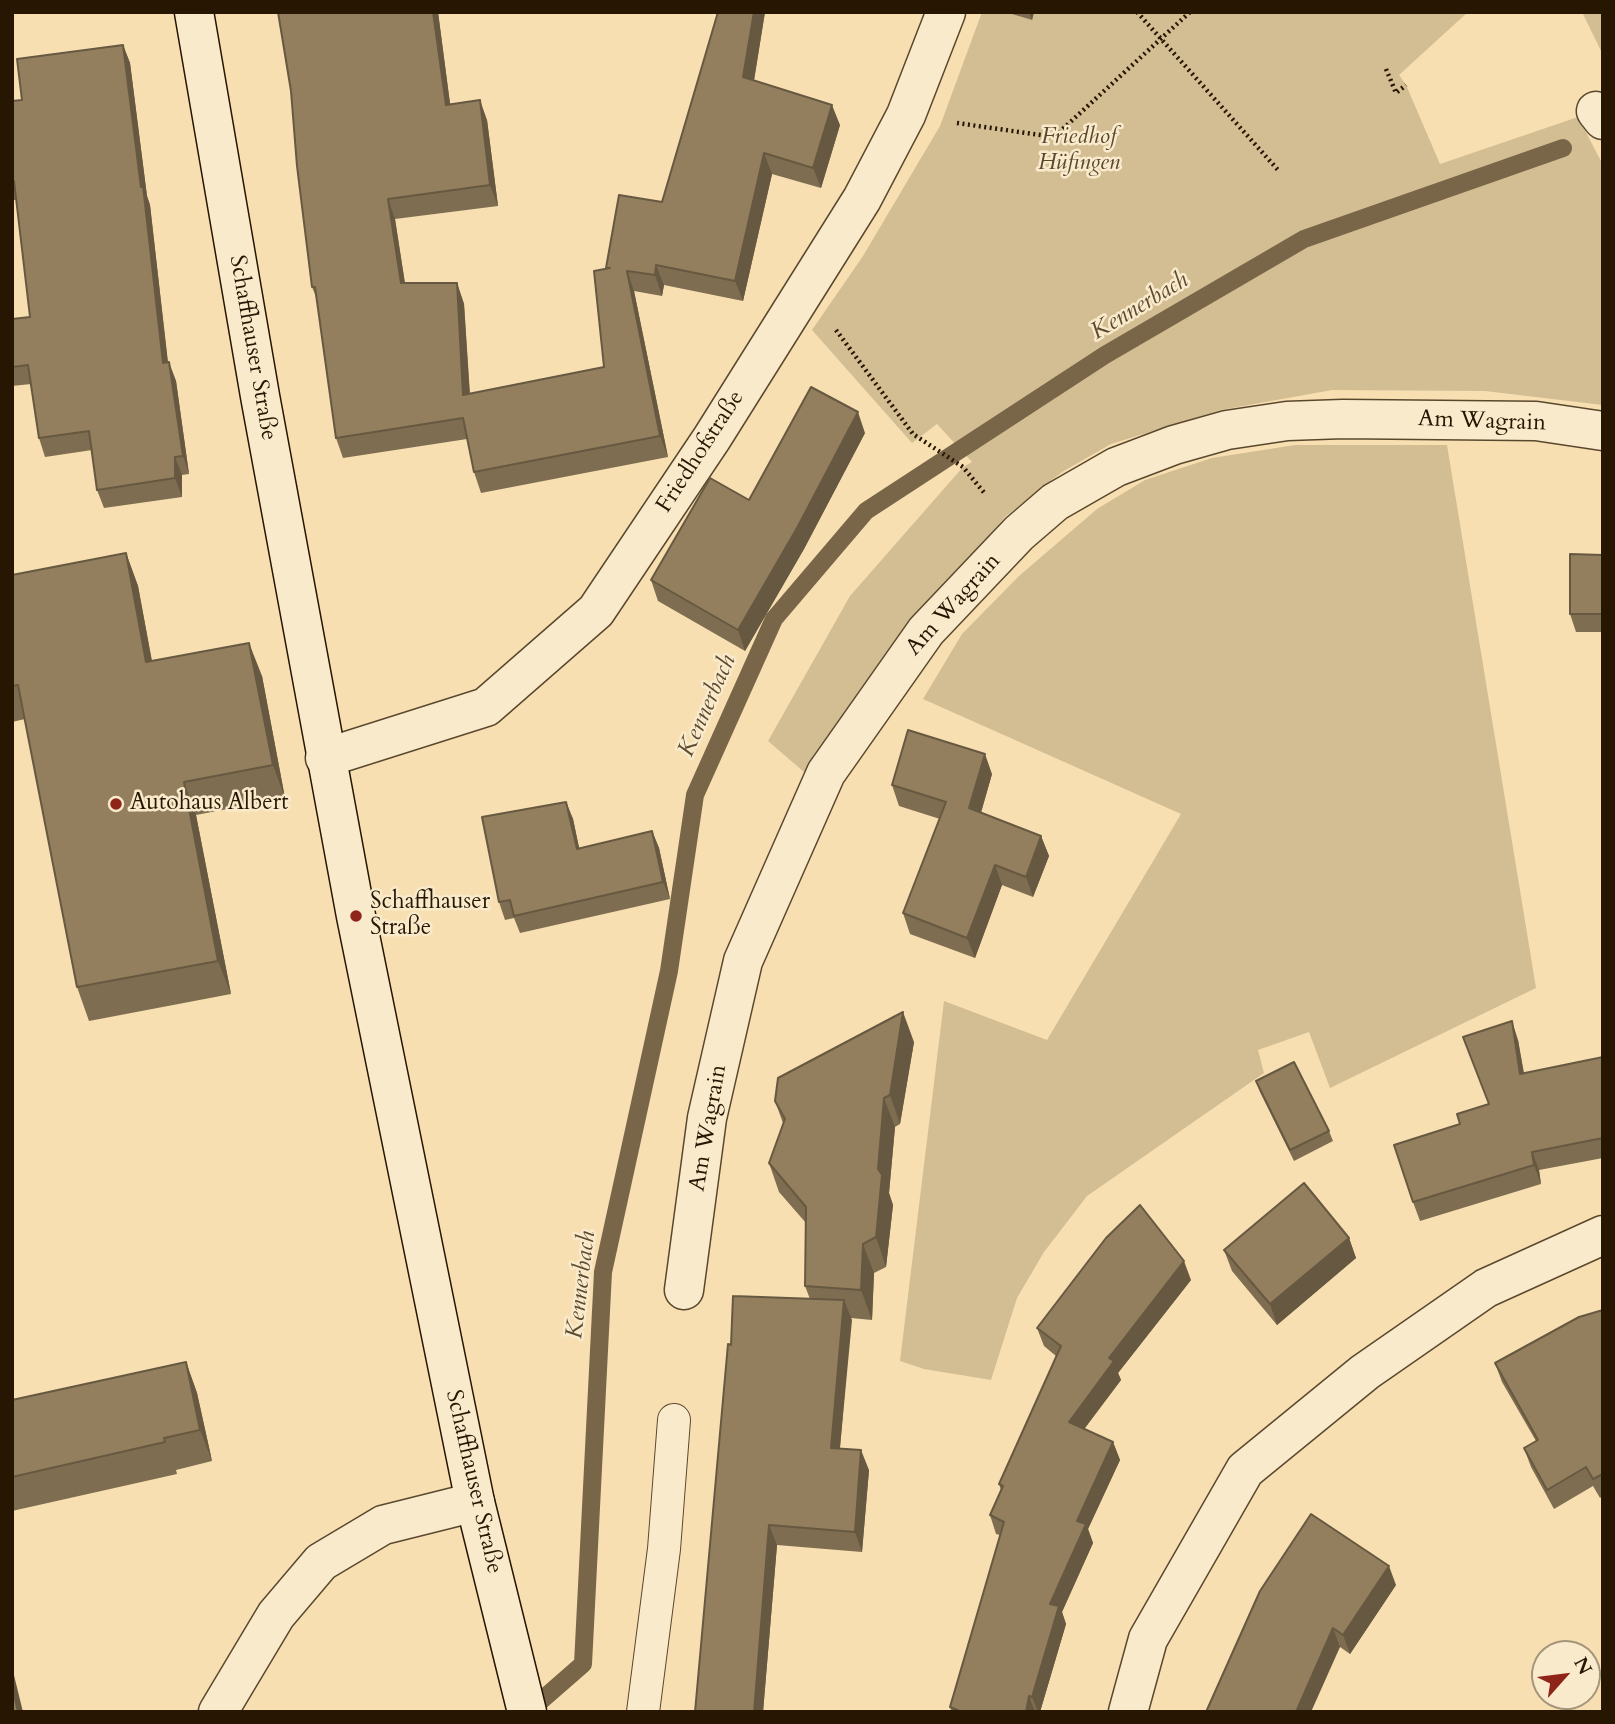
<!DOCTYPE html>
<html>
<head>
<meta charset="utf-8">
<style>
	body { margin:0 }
	#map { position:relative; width:1615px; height:1724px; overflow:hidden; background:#f7dfb1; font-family:Cardo,serif }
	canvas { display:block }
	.frame { position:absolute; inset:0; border:14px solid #261602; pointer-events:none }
	.north { position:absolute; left:1531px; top:1640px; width:70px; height:70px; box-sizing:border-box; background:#faeacc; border:2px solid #a5957b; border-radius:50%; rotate:62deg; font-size:19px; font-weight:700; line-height:28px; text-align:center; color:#261602 }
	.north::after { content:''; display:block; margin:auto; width:24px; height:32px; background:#8f2418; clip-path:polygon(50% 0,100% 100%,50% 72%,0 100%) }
</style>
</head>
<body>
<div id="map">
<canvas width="1615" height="1724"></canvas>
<div class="frame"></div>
<div class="north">N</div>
</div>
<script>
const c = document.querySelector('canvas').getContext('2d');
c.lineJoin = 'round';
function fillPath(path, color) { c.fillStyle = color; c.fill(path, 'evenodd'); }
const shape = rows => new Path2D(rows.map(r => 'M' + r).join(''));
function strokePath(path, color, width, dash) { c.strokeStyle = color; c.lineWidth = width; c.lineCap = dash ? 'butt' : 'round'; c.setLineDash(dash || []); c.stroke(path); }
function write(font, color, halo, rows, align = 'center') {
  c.font = font + ' Cardo,serif'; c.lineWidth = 5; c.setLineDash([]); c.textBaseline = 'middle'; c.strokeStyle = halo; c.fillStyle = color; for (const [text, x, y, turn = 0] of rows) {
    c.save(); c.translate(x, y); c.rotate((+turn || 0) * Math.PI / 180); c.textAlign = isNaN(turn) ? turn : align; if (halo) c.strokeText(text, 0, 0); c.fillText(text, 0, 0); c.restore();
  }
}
const green = shape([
	[982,12,1005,12,1032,20,1034,12,1468,12,1399,75,1406,85,1440,164,1578,117,1603,165,1603,405,1485,391,1332,390,1221,410,1111,444,1062,472,1005,517,914,626,804,772,768,741,850,596,963,467,972,462,937,424,912,443,812,330,863,256,940,126],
	[1582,12,1603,12,1603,55],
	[1295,445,1447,445,1536,988,1330,1088,1309,1032,1258,1050,1264,1073,1087,1196,1044,1252,1017,1298,991,1380,924,1369,900,1361,944,1001,1047,1040,1181,814,923,699,962,634,1019,576,1097,509,1145,480,1212,458]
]);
const stream = shape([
	[528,1712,583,1664,603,1272,669,971,695,795,774,619,866,511,1105,355,1304,239,1563,148]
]);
const path = shape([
	[1137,12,1278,170],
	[1386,69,1396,93,1406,85],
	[957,123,1054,137,1190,12],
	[836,330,913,434,963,467,986,495]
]);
const service = shape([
	[643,1712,664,1549,674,1420]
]);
const minor = shape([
	[1596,111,1603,120],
	[325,758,486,707,596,611,712,438,862,199,906,115,946,12],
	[684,1290,707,1118,743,961,826,773,926,631,1019,533,1055,502,1116,467,1174,445,1227,430,1287,421,1343,419,1536,421,1603,431],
	[1128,1712,1148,1639,1245,1470,1365,1372,1486,1288,1603,1235]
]);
const tertiary = shape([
	[218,1712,276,1615,321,1562,383,1525,475,1502]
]);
const secondary = shape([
	[194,12,260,396,356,916,475,1502,527,1712]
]);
const wall = shape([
	[278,12,438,12,450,104,487,120,498,206,395,219,405,283,457,283,464,304,470,394,604,367,606,268,662,202,765,12,754,81,840,125,821,188,772,174,743,301,664,285,662,296,634,291,668,457,481,493,474,472,467,439,343,458,336,438,317,299,312,287,291,91],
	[1005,12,1034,12,1032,20],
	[123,45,130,63,147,196,150,205,168,362,176,381,189,474,182,475,182,497,104,508,97,490,92,450,45,457,39,438,31,384,12,386,12,319,30,317,16,200,12,200,12,101,22,100],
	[865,433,804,549,745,651,658,601,651,580,749,500],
	[126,553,138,586,152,661,262,676,285,798,196,815,231,994,89,1021,77,987,25,719,12,722,12,575],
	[1603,555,1603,632,1576,632,1570,614],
	[992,774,981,813,1041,836,1049,856,1033,897,1002,885,975,958,910,934,903,913,940,819,899,806,892,785],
	[566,802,573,819,579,848,652,831,659,848,670,899,520,933,514,918,505,920,499,902],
	[1518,1040,1524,1073,1603,1057,1603,1158,1539,1170,1541,1184,1420,1221,1413,1202,1460,1124,1489,1104],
	[914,1042,900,1124,895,1127,889,1193,893,1205,886,1267,874,1273,872,1320,851,1318,840,1448,869,1470,862,1552,777,1545,763,1712,731,1345,810,1299,805,1286,806,1223,779,1192,769,1163,783,1123,775,1101],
	[1256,1081,1329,1131,1333,1141,1294,1161,1260,1092],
	[1349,1238,1356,1258,1277,1325,1232,1271,1224,1250],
	[1191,1280,1118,1373,1121,1380,1084,1429,1113,1442,1120,1460,1088,1529,1093,1543,1062,1612,1066,1624,1040,1712,952,1712,950,1707,1000,1535,996,1534,990,1515,1001,1490,999,1484,1056,1356,1044,1346,1037,1328],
	[1603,1310,1603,1496,1600,1498,1593,1486,1554,1509,1531,1467,1524,1448,1536,1441,1502,1382,1495,1363],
	[186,1362,197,1393,212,1461,176,1470,177,1474,12,1511,12,1400],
	[1396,1585,1350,1654,1340,1647,1206,1712]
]);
const shadedWall = shape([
	[433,12,438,12,453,126,446,105],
	[754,12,765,12,751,98,743,77],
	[1029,12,1034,12,1032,20],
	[123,45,130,63,147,196,150,205,170,382,163,363],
	[480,100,487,120,498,206,490,185],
	[832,105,840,125,821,188,813,168],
	[764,153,772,174,743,301,735,281],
	[388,199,395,219,408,304,401,283],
	[656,265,664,285,662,296,655,275],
	[627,271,634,291,668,457,660,436],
	[457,283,464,304,471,415,463,395],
	[169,362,176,381,189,474,183,456],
	[858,412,865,433,804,549,745,651,738,630],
	[175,457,182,475,182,497,175,478],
	[126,553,138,586,158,695,146,662],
	[249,643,262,676,285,798,273,765],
	[985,754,992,774,976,829,969,808],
	[184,782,196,815,231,994,218,961],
	[566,802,573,819,583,866,577,849],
	[652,831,659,848,670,899,663,882],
	[1041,836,1049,856,1033,897,1026,877],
	[995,865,1002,885,975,958,967,938],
	[903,1012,914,1042,900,1124,890,1095],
	[1512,1021,1518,1040,1527,1093,1520,1074],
	[884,1098,895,1127,889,1193,893,1205,886,1267,876,1237,878,1169],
	[1532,1152,1539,1170,1541,1184,1534,1165],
	[1349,1238,1356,1258,1277,1325,1270,1304],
	[863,1244,874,1273,872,1320,861,1290],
	[1184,1261,1191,1280,1118,1373,1121,1380,1076,1440,1069,1422,1109,1358],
	[844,1300,852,1320,838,1468,831,1448],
	[186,1362,197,1393,212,1461,200,1430],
	[1113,1442,1120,1460,1088,1529,1093,1543,1062,1612,1066,1624,1040,1712,1038,1712,1032,1697,1050,1604,1077,1521],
	[861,1450,869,1470,862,1552,855,1532],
	[769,1525,777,1545,763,1712,754,1712],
	[1389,1566,1396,1585,1350,1654,1343,1635],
	[1333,1628,1340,1647,1311,1712,1296,1712],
	[12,1667,23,1712,18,1712,12,1685],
	[1029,1696,1035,1712,1026,1712]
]);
const building = shape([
	[278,12,433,12,446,105,480,100,490,185,388,199,401,283,457,283,463,395,604,367,594,271,610,268,606,268,619,195,662,202,718,12,754,12,743,77,832,105,813,168,764,153,735,281,656,265,655,275,627,271,660,436,474,472,463,418,336,438,315,287,312,287,297,166,291,91,278,12],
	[123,45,141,187,143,186,163,363,169,362,183,456,175,457,175,478,97,490,89,431,39,438,28,365,12,367,12,319,30,317,14,181,12,181,12,101,22,100,17,59,123,45],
	[811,387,858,412,797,528,738,630,651,580,710,478,749,500,811,387],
	[126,553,146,662,249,643,273,765,184,782,218,961,77,987,18,685,12,686,12,575,126,553],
	[1570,554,1603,555,1603,614,1570,614,1570,554],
	[908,730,985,754,969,808,1041,836,1026,877,995,865,967,938,903,913,946,802,892,785,908,730],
	[566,802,577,849,652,831,663,882,514,916,510,900,499,902,482,817,566,802],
	[903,1012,890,1095,884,1098,878,1169,882,1175,876,1237,863,1244,861,1290,805,1286,806,1207,769,1163,785,1119,775,1101,778,1078,903,1012],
	[1512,1021,1520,1074,1603,1057,1603,1138,1532,1152,1534,1165,1413,1202,1394,1145,1460,1124,1457,1114,1489,1104,1463,1037,1512,1021],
	[1294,1062,1329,1131,1290,1150,1256,1081,1294,1062],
	[1304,1183,1349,1238,1270,1304,1224,1250,1304,1183],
	[1140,1205,1184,1261,1109,1358,1114,1361,1069,1422,1113,1442,1077,1521,1086,1524,1050,1604,1059,1606,1032,1697,1029,1696,1026,1712,962,1712,950,1707,1004,1522,990,1515,1003,1486,999,1484,1061,1346,1037,1328,1106,1238,1140,1205],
	[733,1296,844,1300,831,1448,861,1450,855,1532,769,1525,754,1712,695,1712,728,1344,731,1345,733,1296],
	[1603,1310,1603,1474,1593,1479,1586,1467,1547,1490,1524,1448,1538,1440,1495,1363,1579,1317,1603,1310],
	[186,1362,200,1430,164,1438,165,1442,12,1477,12,1400,186,1362],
	[1311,1514,1389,1566,1343,1635,1333,1628,1296,1712,1206,1712,1260,1591,1311,1514],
	[12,1685,18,1712,12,1712,12,1685]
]);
const markers = [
	[116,804,7,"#8f2418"],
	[356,916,7,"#8f2418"]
];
const parkNames = [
	["Friedhof",1079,138],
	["Hüfingen",1079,164]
];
const streetNames = [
	["Schaffhauser Straße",252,348,80],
	["Am Wagrain",1482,422,2],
	["Friedhofstraße",701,452,-57],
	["Am Wagrain",954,605,-48],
	["Am Wagrain",709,1128,-80],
	["Schaffhauser Straße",473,1482,77]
];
const poiNames = [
	["Autohaus Albert",130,804],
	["Schaffhauser",370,903],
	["Straße",370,929]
];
const waterNames = [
	["Kennerbach",1140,307,-31],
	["Kennerbach",708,706,-66],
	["Kennerbach",582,1285,-83]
];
fillPath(green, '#d3bd93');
strokePath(stream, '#796648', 18);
strokePath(service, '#5a482e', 34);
strokePath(minor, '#5a482e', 41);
strokePath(tertiary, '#5a482e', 41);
strokePath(secondary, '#261602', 41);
strokePath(path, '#261602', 4.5, [2, 3.5]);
strokePath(service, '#faeacc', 32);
strokePath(minor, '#faeacc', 38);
strokePath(tertiary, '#faeacc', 38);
strokePath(secondary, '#faeacc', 38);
fillPath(wall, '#7e6d50');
fillPath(shadedWall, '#675941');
fillPath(building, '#937f5d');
strokePath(building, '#675941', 2);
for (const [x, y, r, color] of markers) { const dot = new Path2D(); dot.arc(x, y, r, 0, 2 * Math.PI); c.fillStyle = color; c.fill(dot); strokePath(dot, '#faeacc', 2.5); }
write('italic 23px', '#5a482e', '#faeacc', parkNames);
write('23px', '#261602', '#faeacc', streetNames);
write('23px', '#261602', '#faeacc', poiNames, 'left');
write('italic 24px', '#5d4b30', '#faeacc', waterNames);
</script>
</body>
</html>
